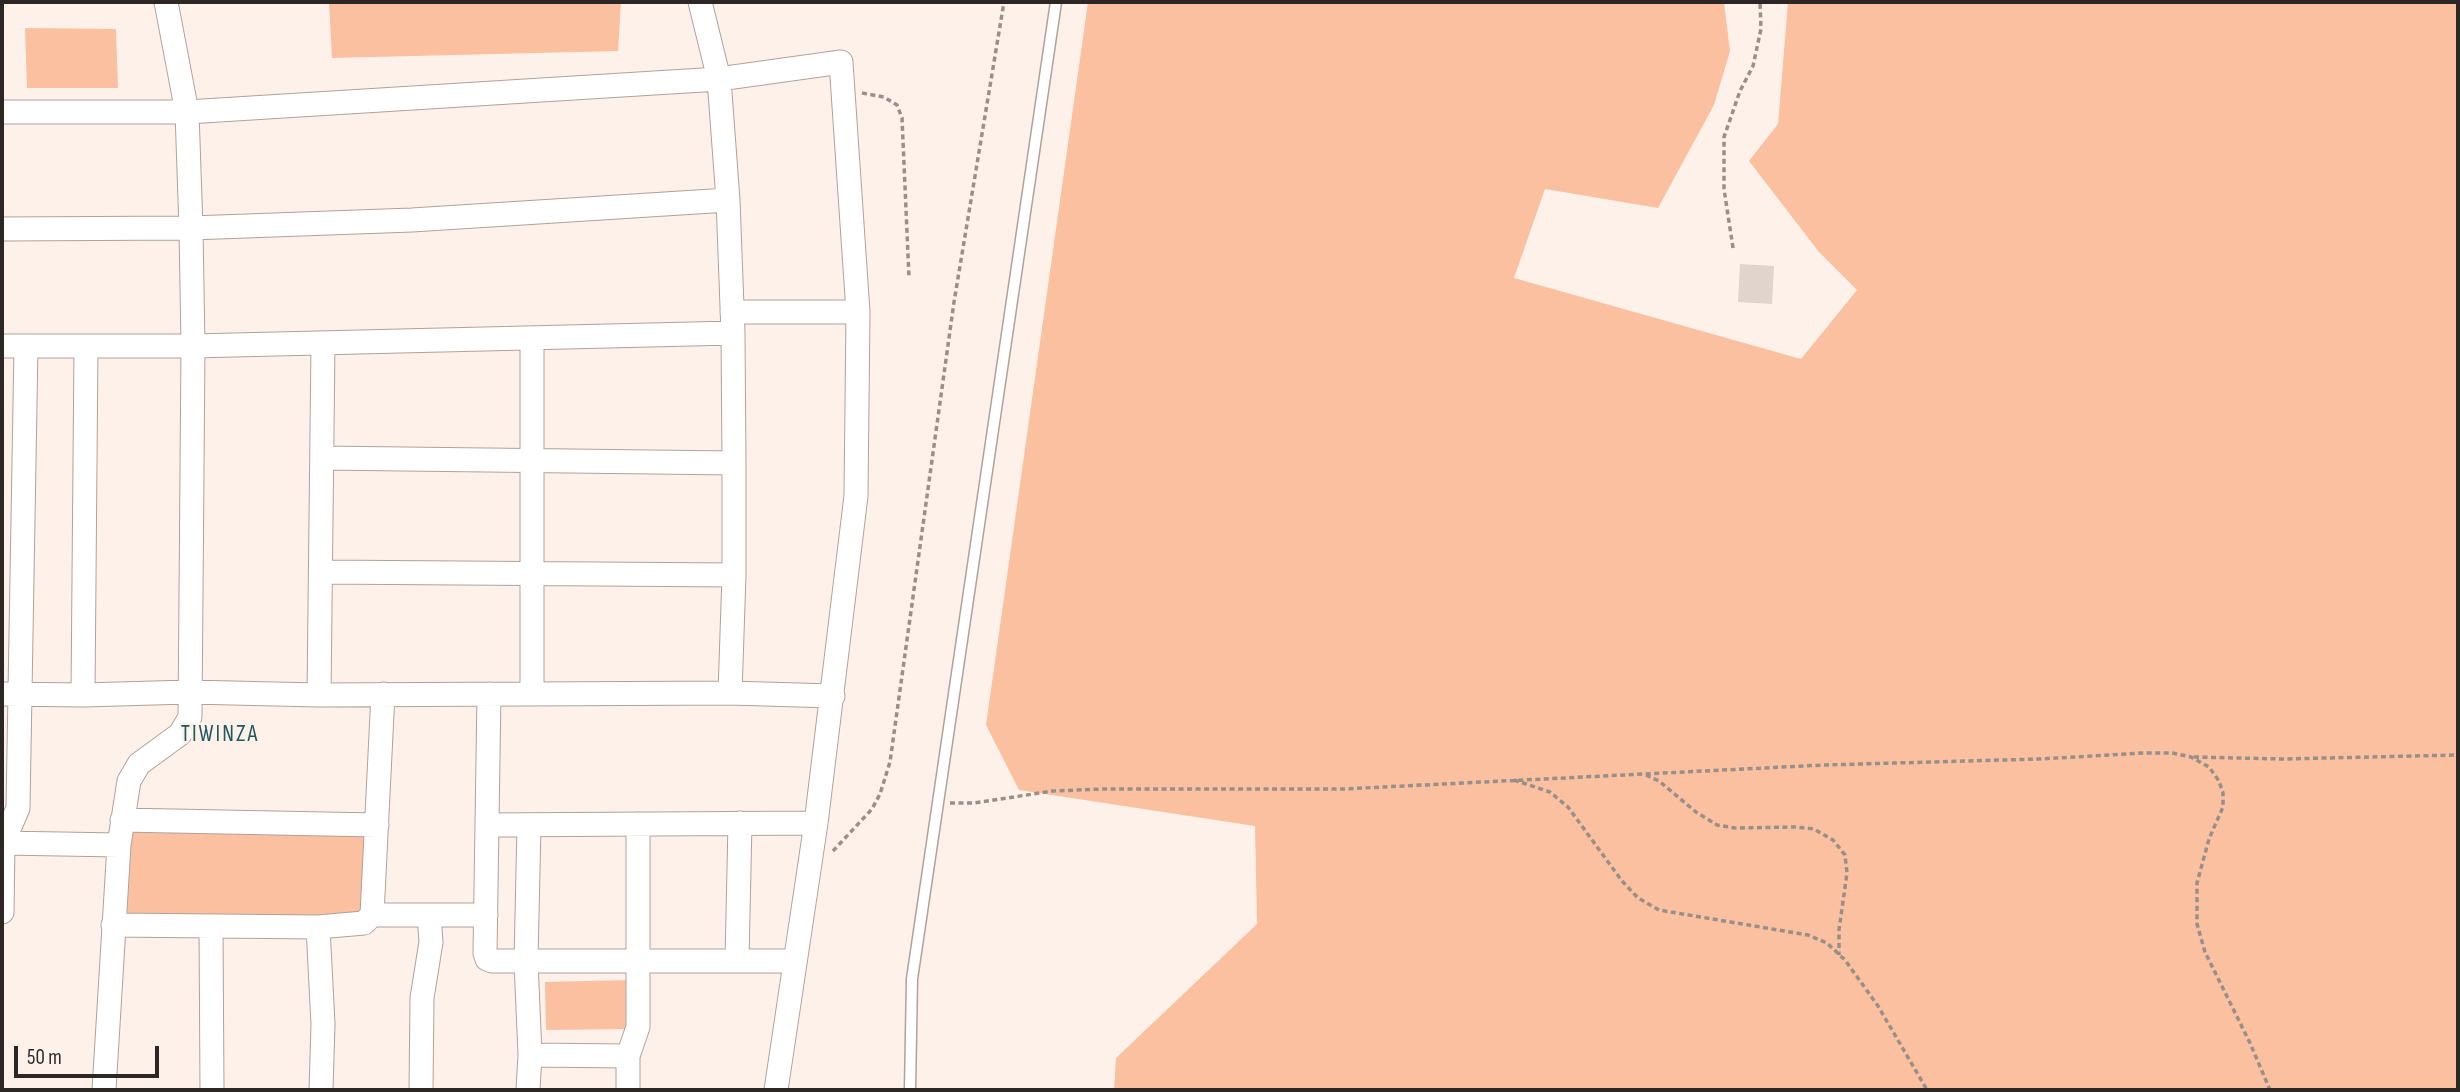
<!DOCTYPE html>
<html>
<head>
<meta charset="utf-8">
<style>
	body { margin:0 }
	#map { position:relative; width:2460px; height:1092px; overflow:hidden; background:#fef1ea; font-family:"Sofia Sans Condensed",sans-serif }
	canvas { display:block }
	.frame { position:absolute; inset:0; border:4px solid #2c2725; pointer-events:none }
	.scale { position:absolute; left:14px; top:1046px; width:145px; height:32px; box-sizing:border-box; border:4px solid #2c2725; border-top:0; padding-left:9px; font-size:21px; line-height:24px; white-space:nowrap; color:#2c2725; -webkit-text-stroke:5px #fef1ea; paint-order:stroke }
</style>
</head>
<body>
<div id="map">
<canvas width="2460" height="1092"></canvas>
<div class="frame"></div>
<div class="scale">50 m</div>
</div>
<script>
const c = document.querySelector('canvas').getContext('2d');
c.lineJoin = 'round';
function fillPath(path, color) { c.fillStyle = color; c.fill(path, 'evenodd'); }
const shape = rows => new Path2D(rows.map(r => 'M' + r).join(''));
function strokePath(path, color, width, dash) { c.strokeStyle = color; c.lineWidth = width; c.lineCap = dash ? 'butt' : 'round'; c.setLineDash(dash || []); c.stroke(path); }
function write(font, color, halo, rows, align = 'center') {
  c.font = font + ' "Sofia Sans Condensed",sans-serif'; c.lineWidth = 5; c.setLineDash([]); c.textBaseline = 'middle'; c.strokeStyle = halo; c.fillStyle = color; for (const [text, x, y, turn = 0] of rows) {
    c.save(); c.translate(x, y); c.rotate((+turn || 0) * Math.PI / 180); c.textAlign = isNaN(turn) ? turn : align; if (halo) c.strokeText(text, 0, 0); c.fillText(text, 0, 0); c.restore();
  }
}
const green = shape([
	[329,2,621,2,618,51,332,58],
	[1088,2,1724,2,1730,51,1714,105,1658,208,1545,189,1514,278,1801,359,1857,290,1819,252,1749,161,1778,124,1788,2,2458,2,2458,1090,1114,1090,1116,1058,1257,924,1255,826,1019,790,986,725],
	[25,28,116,29,118,88,27,88],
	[130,829,369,833,365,912,360,916,129,919,120,912],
	[629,980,630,1029,546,1030,545,982]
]);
const building = shape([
	[1740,264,1774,266,1772,304,1738,302]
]);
const path = shape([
	[862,93,884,97,897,105,902,118,909,278],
	[1733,248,1724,189,1724,137,1740,91,1753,66,1761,29,1760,2],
	[2194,757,2282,759,2458,755],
	[1646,775,1659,781,1696,812,1717,825,1735,828,1795,827,1814,829,1833,840,1845,855,1847,873,1839,930,1839,955],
	[1514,780,1550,792,1568,807,1622,881,1638,898,1659,910,1808,935,1827,943,1845,960,1878,1006,1927,1090],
	[950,803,974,803,1053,791,1102,789,1343,789,1824,765,2039,759,2142,753,2172,753,2191,757,2209,767,2219,781,2223,793,2223,807,2209,839,2197,883,2197,924,2205,952,2250,1043,2270,1090],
	[833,851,872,809,880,794,890,762,954,302,1004,2]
]);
const service = shape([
	[910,1090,912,979,1056,2]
]);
const minor = shape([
	[700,2,719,79,728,200,733,333,734,463,734,575,730,693],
	[2,112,187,112,719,79,841,62,858,312,856,496,816,823,776,1090],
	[2,229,191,228,412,220,728,200],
	[732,312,858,312],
	[2,346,193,346,733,333],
	[322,458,734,463],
	[321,572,734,575],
	[2,694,83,695,189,692,319,695,730,693,833,696],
	[489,694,485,953,487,959,492,961,795,961],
	[532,694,532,339],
	[83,695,86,346],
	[319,695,323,343],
	[122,820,377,825],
	[487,825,816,823],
	[2,843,119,845],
	[2,912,3,843,18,808,26,346],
	[372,915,486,915],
	[113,925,318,927,364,923,372,915,383,694],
	[211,926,212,1090],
	[318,927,323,1024,321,1090],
	[737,960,740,823],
	[530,1055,628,1056],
	[104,1090,119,845,129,781,139,764,180,734,190,717,193,346,191,228,187,112,166,2],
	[421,1090,422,998,431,942,429,915],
	[528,1090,530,1055,526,961,529,825],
	[628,1090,628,1056,638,1027,638,824]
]);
const neighbourhoodNames = [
	["TIWINZA",220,735]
];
fillPath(green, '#fbc09f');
fillPath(building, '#e0d4cd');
strokePath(service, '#aea29b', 13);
strokePath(minor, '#aea29b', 25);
strokePath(path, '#988f8a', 3.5, [5, 3.5]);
strokePath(service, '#fff', 10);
strokePath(minor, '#fff', 23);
c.letterSpacing = '2px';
write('23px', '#1d595c', '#fef1ea', neighbourhoodNames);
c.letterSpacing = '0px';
</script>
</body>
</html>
